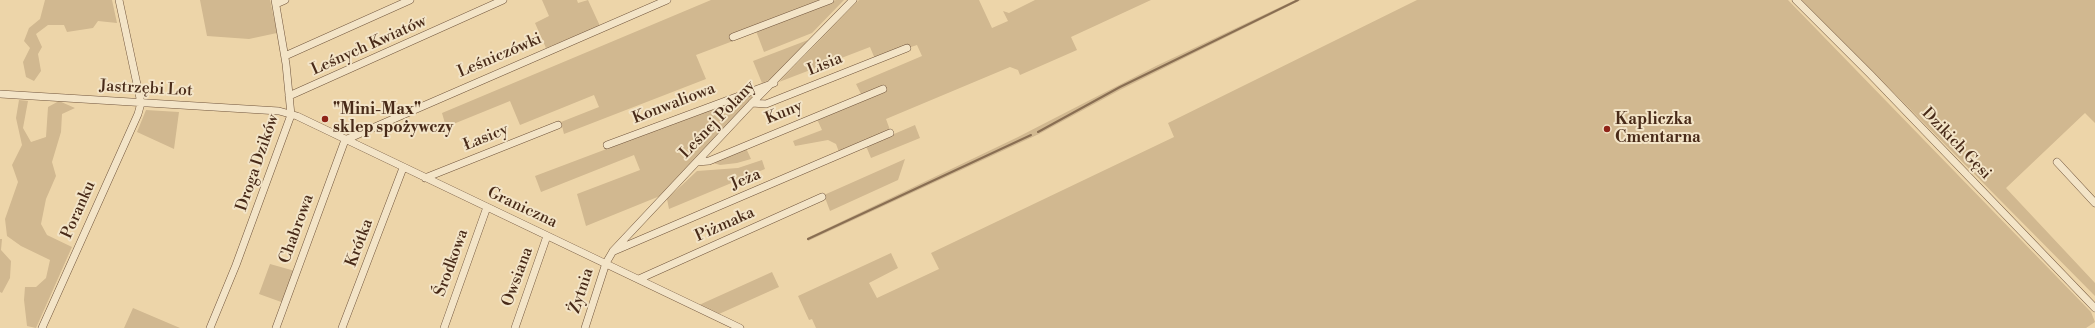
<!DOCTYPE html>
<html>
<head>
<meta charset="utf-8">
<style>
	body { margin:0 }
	canvas { display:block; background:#edd5a9 }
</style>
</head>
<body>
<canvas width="2095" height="328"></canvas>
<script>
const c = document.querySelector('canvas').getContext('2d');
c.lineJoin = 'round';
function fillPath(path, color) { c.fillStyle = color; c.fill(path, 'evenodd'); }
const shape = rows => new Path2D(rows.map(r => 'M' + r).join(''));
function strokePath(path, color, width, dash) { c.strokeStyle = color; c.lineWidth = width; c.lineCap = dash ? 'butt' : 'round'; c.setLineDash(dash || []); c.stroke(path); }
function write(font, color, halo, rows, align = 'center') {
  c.font = font + ' "Libre Bodoni",serif'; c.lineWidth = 4; c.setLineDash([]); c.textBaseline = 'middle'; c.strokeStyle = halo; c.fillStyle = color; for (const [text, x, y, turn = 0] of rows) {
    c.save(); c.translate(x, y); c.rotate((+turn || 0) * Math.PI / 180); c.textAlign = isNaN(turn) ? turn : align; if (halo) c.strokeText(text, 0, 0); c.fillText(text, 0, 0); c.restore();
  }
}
const green = shape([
	[45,0,112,0,117,23,98,21,93,28,67,32,64,25,48,25,36,34,42,47,38,54,41,71,34,81,26,77,23,62,30,48,24,41,29,28,40,19],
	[200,0,270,0,277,33,249,39,207,36],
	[542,0,577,0,578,3,588,0,600,26,546,48,535,23,549,16],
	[711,0,821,0,730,36,733,41,696,55,706,79,564,134,561,122,599,107,594,95,520,125,510,101,446,127,442,113],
	[836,0,844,0,812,33,764,52,756,31],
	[859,0,979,0,992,28,1008,21,1003,11,1009,13,1035,0,1151,0,1071,37,1077,50,1020,75,1018,70,1010,67,886,119,890,130,839,152,836,144,828,140,795,146,793,141,822,130,816,117,862,96,856,84,922,56,917,45,875,59,870,47,779,82],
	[1295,0,1301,0,1120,90,1039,134,808,241,807,238,1018,137,1156,66],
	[1417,0,1788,0,2091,312,2095,322,2086,328,816,328,812,319,809,320,798,296,891,253,898,268,869,283,877,298,939,269,931,253,1174,137,1168,123],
	[1802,0,2095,0,2095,123,2085,113,2006,188,2095,283,2095,296],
	[808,40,777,77,762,83,753,61],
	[763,90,660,196,586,226,577,194,640,170,634,155,541,192,535,176],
	[19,100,28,101,23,128,31,142,46,137,48,107,59,101,75,108,62,114,61,132,52,162,56,176,46,199,41,224,47,235,72,247,36,328,27,326,24,300,25,287,36,287,46,278,50,260,21,246,7,236,5,219,18,182,12,165,22,145,16,118],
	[146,110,179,112,174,149,137,132],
	[915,125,920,138,871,158,866,146],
	[745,146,751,159,737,163,720,165,710,162],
	[905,159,898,180,830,211,824,195],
	[762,160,765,169,669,209,667,199,697,171,738,168],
	[0,239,2,239,1,250,11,261,10,278,2,293,0,292],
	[270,264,295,271,284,303,259,294],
	[772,272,779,287,719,314,699,305],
	[133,308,180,328,124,328]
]);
const stream = shape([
	[1038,132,1120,87,1298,0],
	[808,239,1031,135]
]);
const minor = shape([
	[1796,0,1870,74,2095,308],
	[276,4,285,0],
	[733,37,830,0],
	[285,56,410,0],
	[0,94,279,111,297,116,740,328],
	[289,96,503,0],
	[752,103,766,104,907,48],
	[345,140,667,0],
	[607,145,774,83],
	[697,162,709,161,883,89],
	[2057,162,2095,203],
	[425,178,558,125],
	[614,251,890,133],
	[639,279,822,197],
	[42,328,138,114,141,103,119,0],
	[210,328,236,265,291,115,286,64,275,0],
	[276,328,345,140],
	[342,328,403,168],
	[444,328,487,207],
	[515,328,547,236],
	[585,328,606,263,613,251,752,103,853,0]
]);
const markers = [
	[325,119,4,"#8f2418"],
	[1607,129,4,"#8f2418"]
];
const streetNames = [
	["Leśnych Kwiatów",369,46,-24],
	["Leśniczówki",500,56,-23],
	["Lisia",825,65,-22],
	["Jastrzębi Lot",146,89,3],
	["Konwaliowa",674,104,-21],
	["Kuny",784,113,-22],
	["Leśnej Polany",718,120,-46],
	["Łasicy",486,138,-22],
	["Dzikich Gęsi",1956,144,46],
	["Droga Dzików",258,163,-71],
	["Jeża",746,180,-23],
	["Graniczna",522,208,25],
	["Poranku",79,210,-66],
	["Piżmaka",725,225,-24],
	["Chabrowa",297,229,-70],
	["Krótka",360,243,-69],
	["Środkowa",452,263,-70],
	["Owsiana",518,277,-70],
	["Żytnia",582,291,-72]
];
const poiNames = [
	["\"Mini-Max\"",333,110],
	["sklep spożywczy",333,128],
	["Kapliczka",1615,120],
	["Cmentarna",1615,138]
];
fillPath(green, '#d1b890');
strokePath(stream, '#896e52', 2);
strokePath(minor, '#71553c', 8);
strokePath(minor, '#f3e4c7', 7);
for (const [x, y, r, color] of markers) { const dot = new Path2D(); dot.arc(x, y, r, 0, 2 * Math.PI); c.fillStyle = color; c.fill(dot); strokePath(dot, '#f3e4c7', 1.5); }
write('16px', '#482a18', '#f3e4c7', streetNames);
write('bold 16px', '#482a18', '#f3e4c7', poiNames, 'left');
</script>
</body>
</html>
